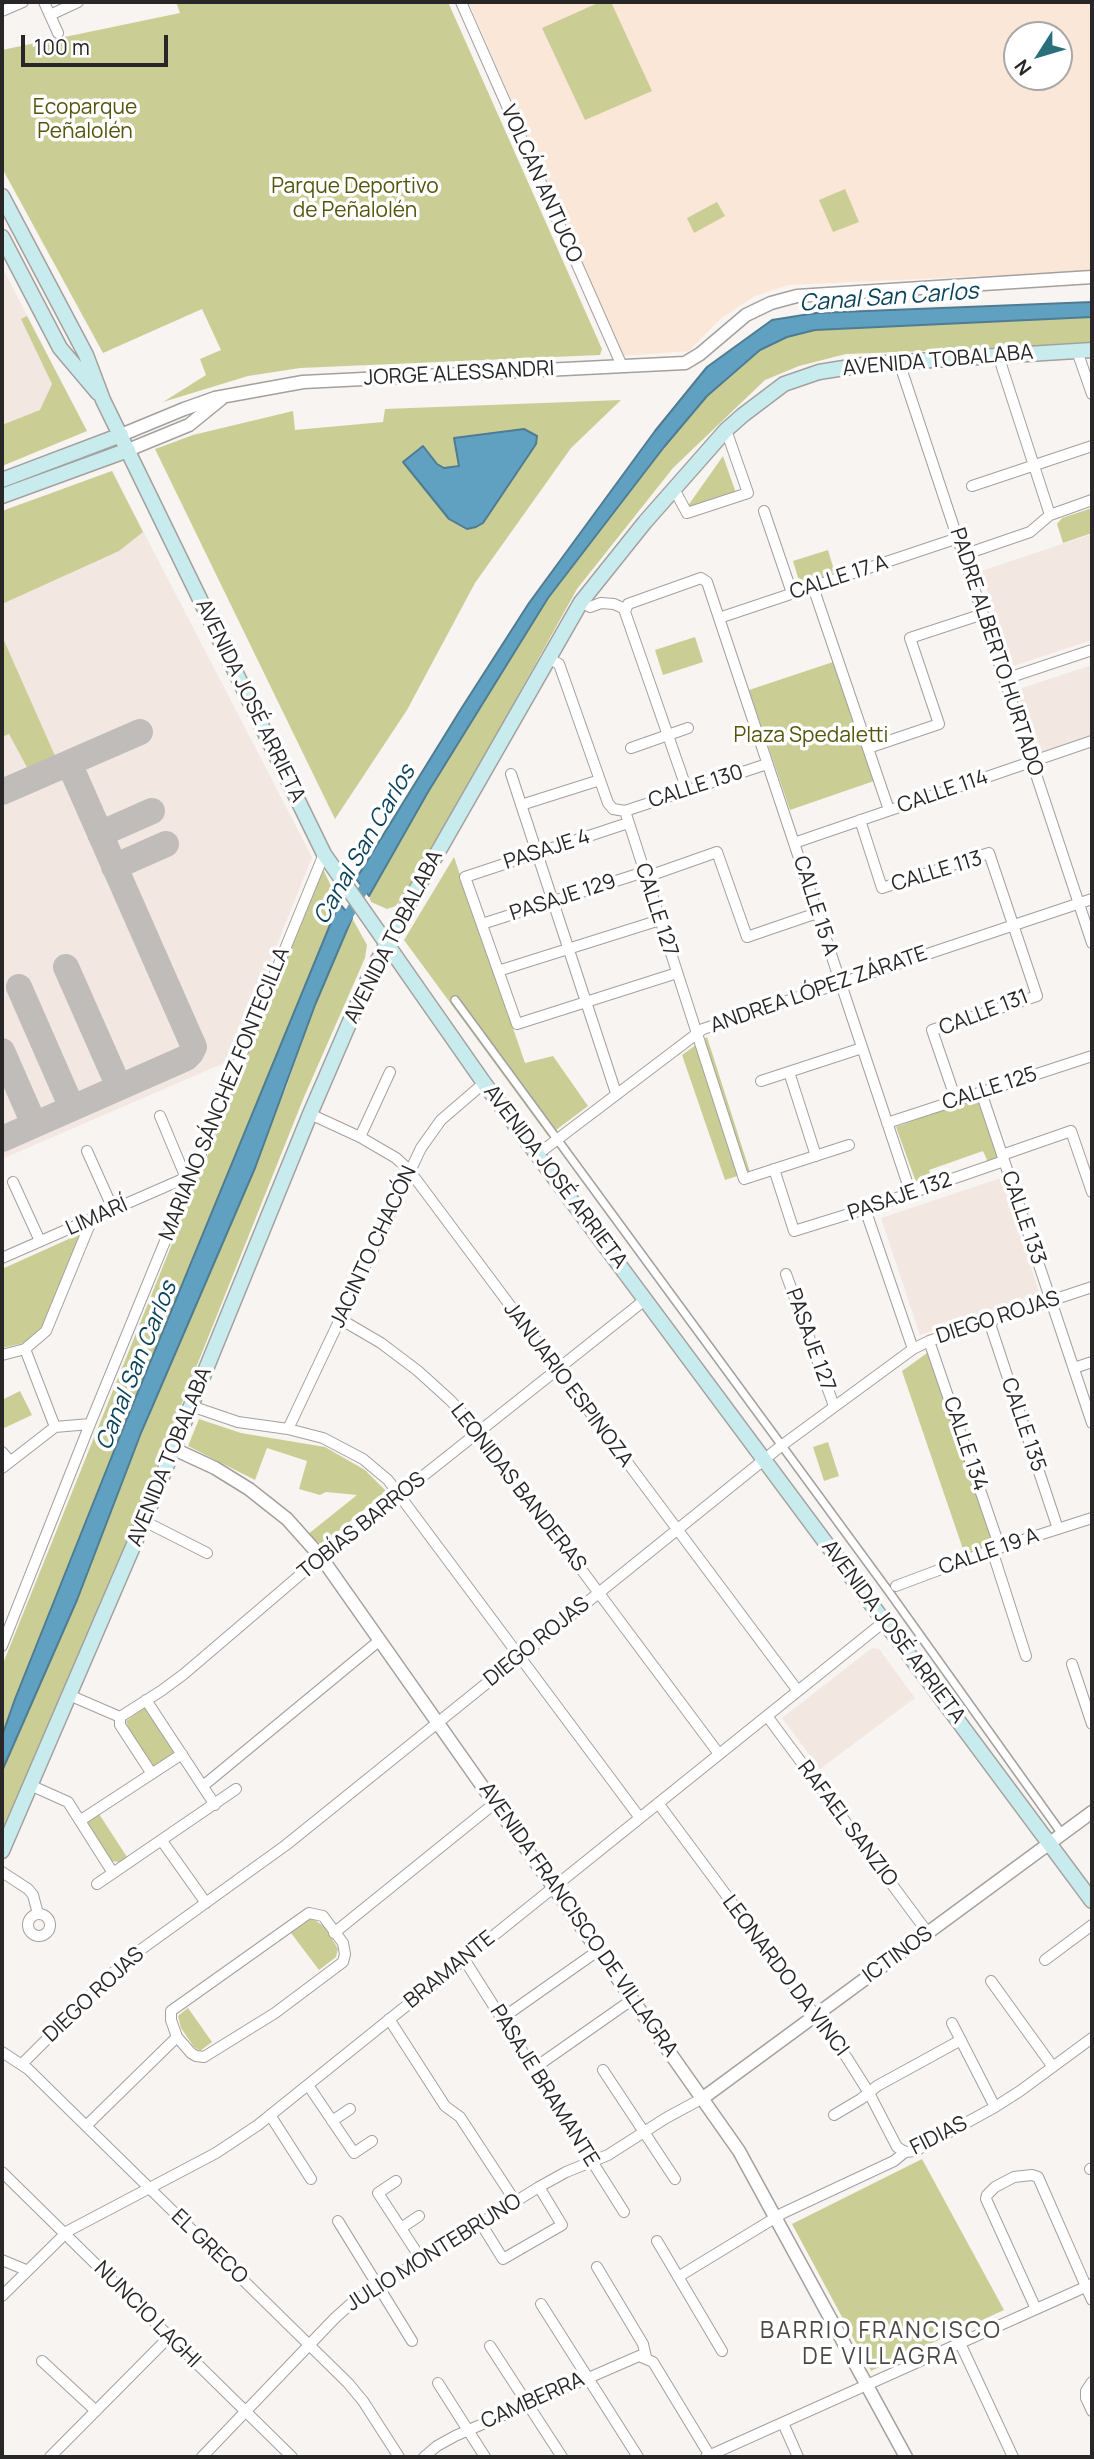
<!DOCTYPE html>
<html>
<head>
<meta charset="utf-8">
<style>
	body { margin:0 }
	#map { position:relative; width:1094px; height:2459px; overflow:hidden; background:#f8f4f1; font-family:Manrope,sans-serif }
	canvas { display:block }
	.frame { position:absolute; inset:0; border:4px solid #282626; pointer-events:none }
	.north { position:absolute; left:1003px; top:21px; width:70px; height:70px; box-sizing:border-box; background:#fff; border:2px solid #a9a8a8; border-radius:50%; rotate:233deg; font-size:19px; font-weight:700; line-height:28px; text-align:center; color:#282626 }
	.north::after { content:''; display:block; margin:auto; width:24px; height:32px; background:#29707c; clip-path:polygon(50% 0,100% 100%,50% 72%,0 100%) }
	.scale { position:absolute; left:21px; top:35px; width:147px; height:32px; box-sizing:border-box; border:4px solid #282626; border-top:0; padding-left:9px; font-size:21px; line-height:24px; white-space:nowrap; color:#282626; -webkit-text-stroke:5px #fff; paint-order:stroke }
</style>
</head>
<body>
<div id="map">
<canvas width="1094" height="2459"></canvas>
<div class="frame"></div>
<div class="north">N</div>
<div class="scale">100 m</div>
</div>
<script>
const c = document.querySelector('canvas').getContext('2d');
c.lineJoin = 'round';
function fillPath(path, color) { c.fillStyle = color; c.fill(path, 'evenodd'); }
const shape = rows => new Path2D(rows.map(r => 'M' + r).join(''));
function strokePath(path, color, width, dash) { c.strokeStyle = color; c.lineWidth = width; c.lineCap = dash ? 'butt' : 'round'; c.setLineDash(dash || []); c.stroke(path); }
function write(font, color, halo, rows, align = 'center') {
  c.font = font + ' Manrope,sans-serif'; c.lineWidth = 7; c.setLineDash([]); c.textBaseline = 'middle'; c.strokeStyle = halo; c.fillStyle = color; for (const [text, x, y, turn = 0] of rows) {
    c.save(); c.translate(x, y); c.rotate((+turn || 0) * Math.PI / 180); c.textAlign = isNaN(turn) ? turn : align; if (halo) c.strokeText(text, 0, 0); c.fillText(text, 0, 0); c.restore();
  }
}
const built = shape([
	[2,267,87,431,2,466],
	[112,471,312,857,231,1060,2,1159,2,511],
	[1092,534,1092,640,1013,666,981,571],
	[1092,665,1092,736,1037,754,1016,690],
	[1001,1178,1040,1295,920,1335,881,1218],
	[872,1648,879,1649,915,1698,820,1769,782,1718]
]);
const industrial = shape([
	[471,2,1092,2,1092,271,788,285,755,296,720,319,689,351,623,356,469,3],
	[1017,35,1059,35,1059,77,1017,77]
]);
const green = shape([
	[176,2,448,2,602,349,600,355,300,368,248,376,163,402,206,375,200,359,221,350,202,309,103,353,2,168,2,50,180,13],
	[600,2,611,2,652,91,585,120,542,28],
	[845,189,859,222,833,232,819,200],
	[717,202,725,216,694,233,687,218],
	[27,316,87,431,2,466,2,425,40,410,52,384,21,319],
	[1092,317,1092,345,846,354,799,366,765,380,673,468,577,589,439,838,405,893,396,906,387,909,371,902,369,896,428,792,548,598,664,447,707,396,760,350,787,337,815,330],
	[621,400,571,448,475,583,407,710,335,819,155,449,193,435,293,411,295,430,383,422,385,409],
	[723,456,736,493,685,510],
	[112,471,143,532,119,551,2,604,2,511],
	[1092,508,1092,533,1063,543,1057,524,1062,518],
	[828,550,834,570,831,575,800,584,793,561],
	[2,636,56,758,29,771,9,734,2,737],
	[695,637,703,662,663,675,655,650],
	[833,662,874,781,790,810,749,690],
	[454,857,525,1063,553,1056,588,1106,548,1136,404,940],
	[323,869,339,903,126,1421,2,1736,2,1666],
	[352,918,367,945,365,958,304,1097,67,1691,2,1839,2,1771,77,1600,123,1479,287,1085,315,1005],
	[707,1037,750,1172,725,1180,682,1055],
	[978,1097,1000,1158,988,1162,983,1151,929,1170,932,1179,917,1185,896,1127],
	[82,1233,42,1327,24,1343,2,1348,2,1269],
	[930,1351,996,1545,965,1555,902,1371],
	[20,1391,32,1415,2,1429,2,1400],
	[199,1419,241,1433,325,1447,365,1470,386,1491,322,1545,307,1535,357,1495,326,1492,320,1495,299,1489,307,1461,267,1448,255,1480,188,1446],
	[828,1442,839,1476,824,1481,813,1447],
	[147,1706,177,1754,155,1769,131,1737,126,1721],
	[99,1814,127,1857,119,1862,110,1861,87,1823],
	[312,1918,325,1927,338,1949,336,1957,319,1970,291,1933],
	[188,2008,212,2042,200,2051,194,2047,181,2028,178,2016],
	[922,2159,1004,2310,871,2371,792,2224]
]);
const water = shape([
	[1092,302,1092,317,815,330,787,337,760,350,707,396,664,447,548,598,428,792,369,896,356,879,461,709,529,603,655,431,707,367,772,320,816,313,1092,302],
	[524,429,537,436,536,444,483,523,476,527,467,529,449,519,403,462,423,446,437,464,444,468,459,466,454,438,524,429],
	[339,903,352,918,315,1005,255,1168,141,1433,77,1600,2,1771,2,1736,15,1699,126,1421,339,903]
]);
const canal = shape([
	[342,926,371,876]
]);
const taxiway = shape([
	[2,792,140,732],
	[100,834,152,811],
	[114,867,166,844],
	[66,967,119,1087],
	[19,987,72,1108],
	[2,1051,34,1124],
	[2,1139,186,1058,191,1053,194,1047,69,763]
]);
const pedestrian = shape([
	[455,1000,887,1589,1062,1834]
]);
const minor = shape([
	[44,2,58,33],
	[461,2,622,366],
	[2,11,23,2],
	[50,15,78,2],
	[1077,351,1092,394],
	[998,355,1050,515],
	[899,362,1092,943],
	[972,486,1092,446],
	[674,489,687,513,748,493,726,430],
	[764,511,792,593],
	[963,555,1030,532,1050,515,1092,500],
	[813,587,889,810],
	[581,602,590,607,601,603,614,604,625,609],
	[719,618,958,538],
	[548,658,559,664,608,803,613,809,625,811,767,764],
	[1005,679,1092,650],
	[631,748,688,728],
	[868,748,939,724,910,638,983,614],
	[511,774,616,1093],
	[687,790,625,612,628,604,701,578,707,582,911,1194],
	[521,805,600,780],
	[625,811,744,1179,849,1145],
	[860,820,882,888,989,853,1037,996,932,1030,956,1100],
	[628,823,465,877,517,1024,677,973],
	[794,843,1092,741],
	[646,877,717,852,747,937,817,913],
	[482,924,644,872],
	[498,971,660,920],
	[789,1072,816,1156],
	[761,1081,862,1048],
	[981,1092,1092,1423],
	[310,1114,360,1137,396,1158,409,1170,798,1691],
	[160,1116,186,1178],
	[887,1123,1092,1056],
	[360,1137,390,1072],
	[87,1151,113,1209],
	[538,1154,703,1029,1092,899],
	[1002,1155,1071,1131,1092,1192],
	[774,1169,794,1231,865,1209,1004,1161],
	[13,1182,40,1241],
	[865,1209,913,1349],
	[2,1258,192,1175],
	[786,1274,834,1406],
	[340,1319,381,1343,418,1371,450,1400,475,1427,719,1754],
	[989,1321,1058,1529],
	[929,1341,1000,1548],
	[25,1349,55,1427],
	[2,1355,25,1349,46,1331,92,1219],
	[1074,1368,1092,1362],
	[191,1406,238,1422,288,1429,323,1438,363,1459,388,1480,640,1818],
	[288,1429,421,1148,441,1120,484,1083],
	[2,1452,10,1461],
	[2,1468,55,1427,90,1424],
	[144,1521,207,1553],
	[992,1550,1026,1656],
	[896,1586,992,1550,1092,1518],
	[2,1646,90,1424,324,854],
	[1072,1664,1092,1724],
	[69,1695,120,1717,161,1691,184,1674,321,1557,646,1299],
	[146,1700,215,1805],
	[767,1716,928,1933],
	[120,1717,120,1725,152,1774],
	[30,1785,68,1802,113,1873],
	[203,1786,380,1640],
	[658,1803,847,2058,869,2093,897,2147,905,2152],
	[81,1820,182,1754],
	[162,1841,206,1903],
	[2,1872,28,1889,33,1895,38,1914],
	[97,1884,236,1789],
	[309,1913,323,1916,343,1943,345,1954,343,1962,275,2013,204,2057,196,2056,191,2053,177,2037,171,2020,171,2011,309,1913],
	'28 1925a11 11 0 1 1 22 0a11 11 0 1 1-22 0Z',
	[334,1933,495,1803],
	[464,1959,624,2212],
	[1045,1960,1092,1925],
	[991,1981,1053,2067],
	[389,2019,445,2106,460,2117,515,2201],
	[501,2019,599,1950],
	[952,2023,995,2107],
	[2,2052,28,2069,348,2383,363,2401,399,2457],
	[22,2064,125,1961,286,1845,781,1446,913,1349,929,1341,1092,1287],
	[533,2069,633,1999],
	[603,2070,675,2179],
	[308,2085,354,2153,372,2141],
	[270,2115,311,2179],
	[834,2115,861,2099,877,2086,961,2040],
	[332,2121,350,2109],
	[86,2126,177,2037],
	[1090,2169,1092,2168],
	[2,2172,292,2457],
	[396,2181,378,2193,421,2259],
	[338,2221,412,2341],
	[480,2222,503,2259,562,2225,539,2187],
	[401,2228,419,2216],
	[657,2241,722,2351],
	[2,2260,26,2270],
	[597,2267,643,2344,646,2357],
	[678,2277,783,2213,894,2161,905,2152,915,2151,995,2107,1020,2091,1092,2038],
	[2,2296,68,2231,216,2153,258,2125,885,1621],
	[541,2304,638,2457],
	[1036,2309,986,2199,987,2195,995,2187,1014,2177,1032,2175,1038,2177,1092,2300],
	[960,2343,1013,2457],
	[490,2346,562,2457],
	[42,2361,96,2411],
	[1092,2382,1086,2391,1086,2398,1092,2411],
	[438,2383,485,2457],
	[783,2423,798,2457],
	[50,2457,169,2337],
	[202,2457,335,2318,354,2301,539,2187,566,2172,608,2155,666,2118,703,2098],
	[424,2457,437,2446,455,2436,639,2356,653,2362,710,2456],
	[706,2457,1092,2284]
]);
const tertiary = shape([
	[121,435,184,409,215,398,303,382,685,363,700,354,746,315,771,303,797,296,1092,277],
	[128,450,189,425,221,399],
	[174,1449,215,1468,249,1489,287,1519,321,1557,739,2151,906,2457],
	[703,2098,1092,1812]
]);
const secondary = shape([
	[2,196,86,355,103,400,324,854,484,1083,1092,1901],
	[2,237,60,348,98,393],
	[2,480,121,435],
	[2,496,128,450],
	[2,1851,144,1521,310,1114,370,975,407,906,581,602,645,522,726,430,743,415,784,384,819,372,869,364,1092,350]
]);
const parkNames = [
	["Ecoparque",85,108],
	["Peñalolén",85,132],
	["Parque Deportivo",355,187],
	["de Peñalolén",355,211],
	["Plaza Spedaletti",811,736]
];
const streetNames = [
	["VOLCÁN ANTUCO",541,184,66],
	["AVENIDA TOBALABA",938,361,-5],
	["JORGE ALESSANDRI",459,374,-3],
	["CALLE 17 A",839,578,-18],
	["PADRE ALBERTO HURTADO",996,652,72],
	["AVENIDA JOSÉ ARRIETA",250,701,64],
	["CALLE 130",696,787,-18],
	["CALLE 114",943,792,-19],
	["PASAJE 4",547,850,-18],
	["CALLE 113",937,872,-17],
	["PASAJE 129",563,898,-18],
	["CALLE 15 A",815,906,72],
	["CALLE 127",656,910,72],
	["AVENIDA TOBALABA",394,937,-63],
	["ANDREA LÓPEZ ZÁRATE",819,990,-19],
	["CALLE 131",984,1013,-21],
	["CALLE 125",990,1089,-18],
	["MARIANO SÁNCHEZ FONTECILLA",225,1094,-68],
	["AVENIDA JOSÉ ARRIETA",555,1177,53],
	["PASAJE 132",900,1197,-19],
	["LIMARÍ",97,1217,-24],
	["CALLE 133",1023,1218,71],
	["JACINTO CHACÓN",374,1247,-65],
	["DIEGO ROJAS",998,1318,-18],
	["PASAJE 127",810,1340,70],
	["JANUARIO ESPINOZA",568,1385,53],
	["CALLE 135",1023,1425,71],
	["CALLE 134",965,1444,71],
	["AVENIDA TOBALABA",170,1457,-68],
	["LEONIDAS BANDERAS",518,1488,52],
	["TOBÍAS BARROS",362,1526,-39],
	["CALLE 19 A",989,1552,-19],
	["AVENIDA JOSÉ ARRIETA",893,1632,53],
	["DIEGO ROJAS",537,1642,-39],
	["RAFAEL SANZIO",847,1824,53],
	["AVENIDA FRANCISCO DE VILLAGRA",578,1920,55],
	["ICTINOS",898,1955,-36],
	["BRAMANTE",450,1970,-39],
	["LEONARDO DA VINCI",785,1976,53],
	["DIEGO ROJAS",94,1995,-43],
	["PASAJE BRAMANTE",544,2086,58],
	["FIDIAS",939,2136,-27],
	["EL GRECO",209,2247,44],
	["JULIO MONTEBRUNO",434,2253,-32],
	["NUNCIO LAGHI",147,2315,45],
	["CAMBERRA",533,2401,-24]
];
const waterNames = [
	["Canal San Carlos",889,298,-4],
	["Canal San Carlos",365,845,-60],
	["Canal San Carlos",137,1366,-68]
];
const neighbourhoodNames = [
	["BARRIO FRANCISCO",881,2332],
	["DE VILLAGRA",881,2358]
];
fillPath(built, '#f3e7e1');
fillPath(industrial, '#fae7d7');
fillPath(green, '#cace95');
fillPath(water, '#60a1c1');
strokePath(water, '#4f7c92', 2);
strokePath(canal, '#60a1c1', 10);
strokePath(taxiway, '#c0bcba', 26);
strokePath(pedestrian, '#a4a09e', 10);
strokePath(minor, '#a4a09e', 12);
strokePath(tertiary, '#a4a09e', 15);
strokePath(secondary, '#a4a09e', 17);
strokePath(pedestrian, '#fff', 7);
strokePath(minor, '#fff', 10);
strokePath(tertiary, '#fff', 12);
strokePath(secondary, '#c8ecee', 14);
write('21px', '#53550c', '#fff', parkNames);
write('21px', '#282626', '#fff', streetNames);
write('italic 23px', '#0b445a', '#fff', waterNames);
c.letterSpacing = '2px';
write('23px', '#4a4745', '#fff', neighbourhoodNames);
c.letterSpacing = '0px';
</script>
</body>
</html>
